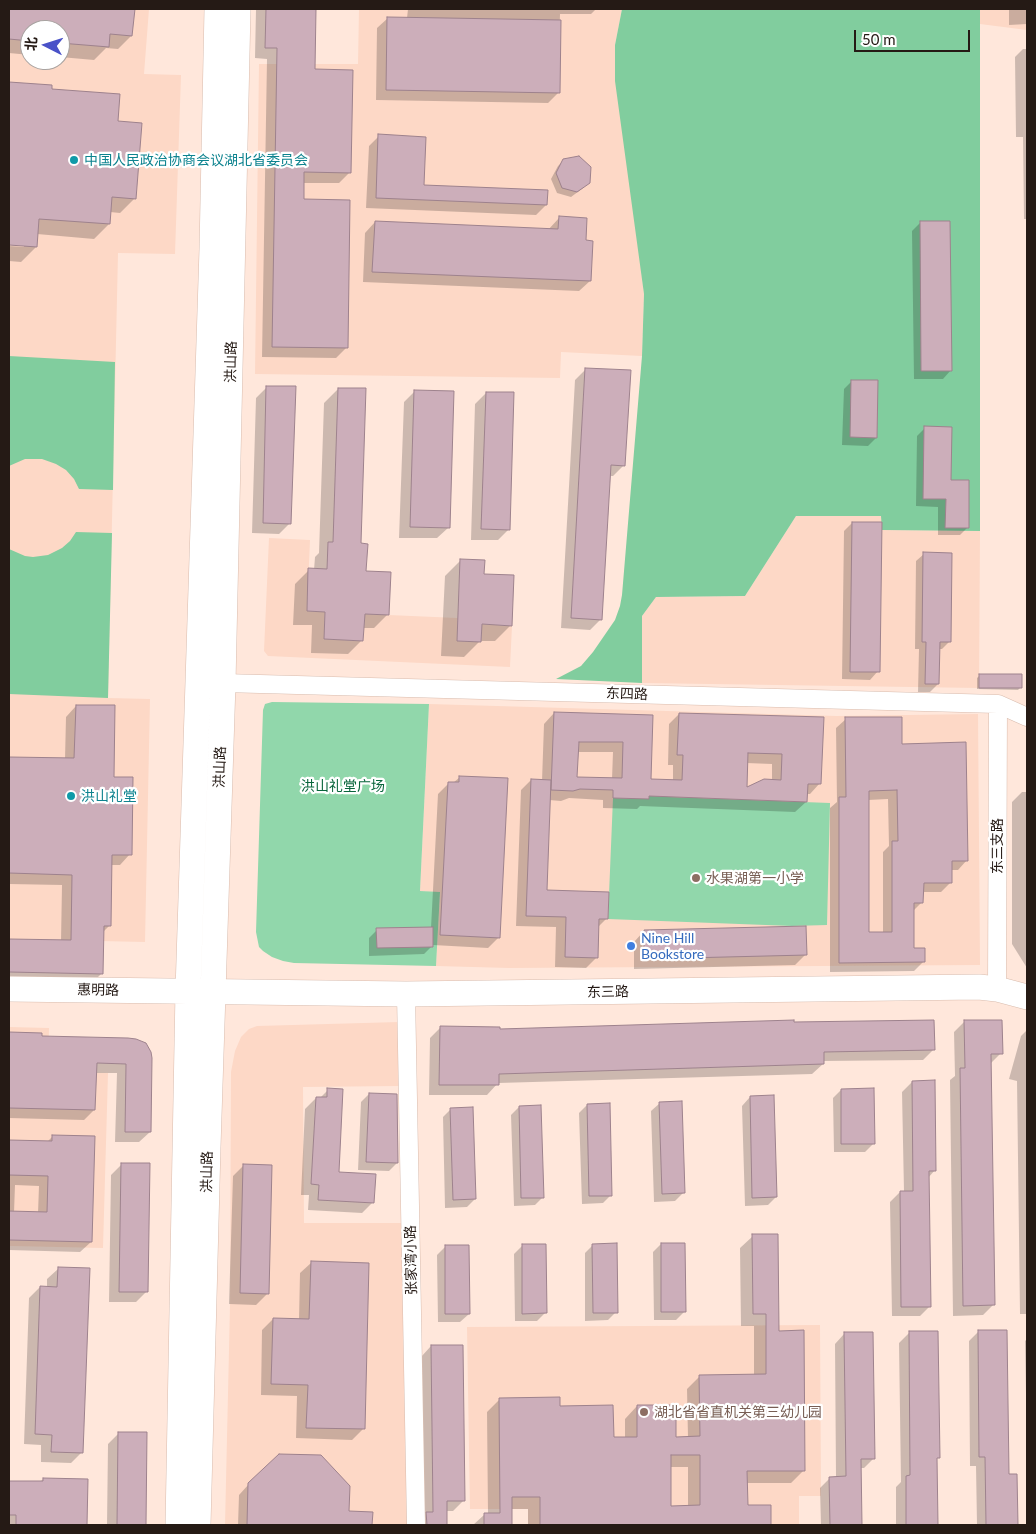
<!DOCTYPE html>
<html>
<head>
<meta charset="utf-8">
<style>
	body { margin:0 }
	#map { position:relative; width:1036px; height:1534px; overflow:hidden; background:#ffe7db; font-family:Lato,"Noto Sans SC",sans-serif }
	canvas { display:block }
	.frame { position:absolute; inset:0; border:10px solid #251a15; pointer-events:none }
	.north { position:absolute; left:20px; top:20px; width:50px; height:50px; box-sizing:border-box; background:#fff; border:1px solid #a8a3a1; border-radius:50%; rotate:275deg; font-size:14px; font-weight:700; line-height:20px; text-align:center; color:#251a15 }
	.north::after { content:''; display:block; margin:auto; width:18px; height:22px; background:#4a52c8; clip-path:polygon(50% 0,100% 100%,50% 72%,0 100%) }
	.scale { position:absolute; left:854px; top:30px; width:116px; height:22px; box-sizing:border-box; border:2px solid #251a15; border-top:0; padding-left:6px; font-size:15px; line-height:18px; white-space:nowrap; color:#251a15; -webkit-text-stroke:4px #fff; paint-order:stroke }
</style>
</head>
<body>
<div id="map">
<canvas width="1036" height="1534"></canvas>
<div class="frame"></div>
<div class="north">北</div>
<div class="scale">50 m</div>
</div>
<script>
const c = document.querySelector('canvas').getContext('2d');
c.lineJoin = 'round';
function fillPath(path, color) { c.fillStyle = color; c.fill(path, 'evenodd'); }
const shape = rows => new Path2D(rows.map(r => 'M' + r).join(''));
function strokePath(path, color, width, dash) { c.strokeStyle = color; c.lineWidth = width; c.lineCap = dash ? 'butt' : 'round'; c.setLineDash(dash || []); c.stroke(path); }
function write(font, color, halo, rows, align = 'center') {
  c.font = font + ' Lato,"Noto Sans SC",sans-serif'; c.lineWidth = 4.5; c.setLineDash([]); c.textBaseline = 'middle'; c.strokeStyle = halo; c.fillStyle = color; for (const [text, x, y, turn = 0] of rows) {
    c.save(); c.translate(x, y); c.rotate((+turn || 0) * Math.PI / 180); c.textAlign = isNaN(turn) ? turn : align; if (halo) c.strokeText(text, 0, 0); c.fillText(text, 0, 0); c.restore();
  }
}
const built = shape([
	[9,9,149,9,144,74,181,75,175,254,118,253,108,698,150,699,145,942,9,939],
	[30,30,60,30,60,60,30,60],
	[359,9,622,9,615,45,644,294,642,356,561,352,560,378,255,374,259,64,358,64],
	[980,9,1027,9,1027,30,980,24],
	[796,516,882,516,882,530,980,531,979,688,642,683,642,616,656,597,745,596],
	[269,538,310,540,307,611,325,612,324,639,363,641,365,614,458,618,457,641,481,642,482,624,512,626,510,667,268,656,264,651],
	[429,704,837,716,978,714,980,965,509,968,436,966,440,893,420,891],
	[399,1022,399,1086,303,1087,304,1223,403,1223,409,1525,225,1525,230,1306,231,1072,235,1051,241,1037,249,1029,257,1026],
	[9,1027,49,1028,48,1072,108,1073,103,1248,9,1246],
	[820,1325,821,1496,799,1496,799,1525,528,1525,528,1509,470,1509,467,1327]
]);
const green = shape([
	[272,702,429,704,420,891,440,892,436,966,294,963,283,961,272,957,263,951,259,947,256,932,263,710,265,704],
	[649,791,669,797,830,803,827,925,792,926,608,919,613,798,648,799]
]);
const forest = shape([
	[622,9,980,9,980,531,882,530,881,516,796,516,745,596,656,597,642,616,642,683,556,679,581,666,593,652,615,620,620,606,622,595,642,356,644,294,615,81,615,45],
	[9,356,115,362,113,490,79,489,74,479,66,470,56,464,42,459,25,459,9,466],
	[76,532,112,533,108,698,9,694,9,549,25,556,33,557,48,555,62,548,70,541]
]);
const shadow = shape([
	[9,9,134,9,131,36,118,49,106,48,94,60,60,57,60,30,30,30,30,55,9,53],
	[256,9,315,9,314,70,349,173,339,183,303,183,302,200,346,348,336,358,262,357,267,59,255,58],
	[408,9,596,9,591,14,560,14,558,93,548,103,376,100,377,28,388,18,407,18],
	[1009,9,1027,9,1027,24,1009,25],
	[1023,49,1027,49,1027,219,1024,219,1023,137,1016,137,1015,57],
	[9,83,50,87,50,90,117,122,135,198,120,213,110,212,109,224,94,239,37,234,36,247,21,262,9,261,9,246,24,247,24,245,9,244],
	[379,136,422,187,546,205,536,215,366,208,369,146],
	[564,160,583,188,571,197,557,193,551,179,558,166],
	[559,218,585,242,590,281,579,291,363,282,365,233,375,222,548,230],
	[920,223,951,370,943,379,914,379,912,231],
	[586,369,624,465,613,476,609,476,601,619,590,630,561,628,575,380],
	[852,381,876,438,868,446,842,445,844,389],
	[267,387,290,523,279,534,252,533,256,398],
	[338,389,360,545,365,572,388,614,374,628,363,628,362,640,348,654,311,653,312,625,293,625,295,584,309,570,314,570,315,557,319,553,324,403],
	[415,391,448,528,437,538,399,538,404,402],
	[486,393,509,529,498,540,471,540,475,404],
	[925,428,968,527,960,535,938,535,938,507,916,506,917,436],
	[852,523,878,671,870,680,842,679,844,531],
	[924,554,950,641,942,649,939,649,938,684,930,692,918,692,919,649,915,649,916,561],
	[461,560,483,575,511,625,495,641,480,641,464,657,441,656,445,576],
	[980,675,1020,688,1018,690,977,689,977,678],
	[76,706,113,778,130,854,120,865,111,865,110,925,103,932,102,973,91,984,9,982,9,940,61,941,62,885,9,884,9,758,65,759,66,717],
	[554,713,652,716,650,780,673,781,673,765,668,765,669,724,679,714,822,718,820,783,810,794,806,794,806,802,795,812,640,806,637,809,603,808,603,800,569,798,561,801,549,800,546,891,607,918,597,928,596,958,586,968,555,967,556,927,516,926,521,790,531,780,542,781,544,724],
	[577,752,613,752,612,779,576,778],
	[746,763,772,764,772,781,746,789],
	[846,719,901,745,967,860,958,870,951,870,951,882,941,892,922,892,922,902,912,912,912,949,924,961,914,971,830,972,830,808,837,802,836,728],
	[888,799,889,846,883,852,883,933,868,933,868,800],
	[460,777,499,937,488,948,433,945,424,954,369,956,369,938,377,930,431,928,438,794,449,783,453,783],
	[1022,792,1027,792,1027,968,1012,944,1012,802],
	[644,931,806,954,795,965,634,969,634,942],
	[965,1021,1001,1053,990,1064,993,1305,983,1315,953,1316,950,1080,955,1076,954,1032],
	[792,1023,933,1050,923,1060,823,1061,823,1064,812,1074,498,1083,487,1095,429,1095,430,1038,440,1028,499,1030],
	[1027,1030,1027,1314,1020,1314,1017,1081,1009,1079,1021,1036],
	[9,1033,40,1034,40,1038,132,1040,150,1132,139,1142,115,1142,117,1073,95,1073,94,1110,84,1120,9,1118],
	[912,1082,935,1170,928,1178,930,1306,920,1316,892,1316,890,1202,900,1192,904,1192,902,1092],
	[328,1090,337,1173,373,1202,362,1213,308,1210,309,1195,301,1195,305,1109,316,1098,320,1098],
	[841,1090,874,1143,865,1152,834,1152,833,1098],
	[369,1094,397,1163,389,1171,358,1170,361,1102],
	[750,1097,776,1197,768,1205,745,1206,742,1106],
	[660,1103,683,1193,675,1201,654,1202,651,1111],
	[587,1105,611,1195,603,1203,582,1204,579,1113],
	[519,1107,543,1197,535,1205,514,1206,511,1115],
	[451,1109,475,1199,467,1207,445,1208,443,1117],
	[53,1136,91,1242,80,1252,9,1250,9,1141,47,1142],
	[15,1185,39,1186,38,1213,14,1213],
	[122,1164,147,1291,136,1302,109,1302,111,1175],
	[244,1165,267,1294,256,1305,229,1304,233,1176],
	[753,1236,778,1332,804,1470,791,1483,746,1483,746,1506,770,1506,770,1525,528,1525,528,1509,510,1509,510,1525,473,1525,484,1515,488,1515,487,1412,500,1399,559,1407,612,1438,625,1438,625,1419,637,1406,675,1438,688,1438,687,1389,700,1376,754,1376,754,1326,741,1326,740,1248],
	[670,1467,688,1467,688,1507,670,1507],
	[661,1244,685,1311,676,1320,654,1320,653,1252],
	[593,1245,616,1312,608,1320,585,1321,585,1253],
	[522,1246,545,1313,537,1321,515,1321,514,1254],
	[445,1247,469,1314,460,1322,438,1322,437,1255],
	[311,1263,363,1429,352,1440,296,1438,297,1396,261,1395,262,1330,273,1319,299,1320,300,1273],
	[58,1269,82,1452,71,1463,41,1462,41,1445,24,1444,29,1298,40,1287,47,1288,47,1279],
	[978,1332,1008,1475,1016,1475,1017,1525,977,1525,976,1466,970,1466,969,1341],
	[909,1333,938,1457,936,1460,937,1525,896,1525,896,1487,901,1482,899,1343],
	[844,1334,874,1458,864,1468,860,1468,861,1525,821,1525,820,1488,830,1478,836,1478,835,1344],
	[1027,1339,1027,1447,1025,1341],
	[431,1346,464,1500,453,1511,446,1511,446,1525,416,1525,421,1357],
	[119,1433,146,1433,145,1525,107,1525,108,1444],
	[43,1479,87,1480,86,1525,9,1525,9,1482,40,1482],
	[249,1484,348,1513,372,1513,371,1525,238,1525,239,1495]
]);
const building = shape([
	[9,9,135,9,132,36,110,34,109,47,60,43,60,30,30,30,30,41,9,39,9,9],
	[266,9,316,9,315,69,353,70,351,173,304,172,304,199,350,200,348,348,272,347,277,48,265,48,266,9],
	[387,17,561,20,560,93,386,90,387,17],
	[9,82,52,85,52,89,120,94,118,121,142,123,136,199,112,197,110,224,39,219,37,247,9,245,9,82],
	[378,134,426,137,424,185,548,190,547,205,376,198,378,134],
	[579,156,591,167,590,183,577,192,562,188,556,173,563,159,579,156],
	[559,216,587,218,586,240,593,241,591,281,372,272,375,221,558,229,559,216],
	[920,221,950,221,952,371,921,371,920,221],
	[585,368,631,370,625,466,611,465,602,620,571,618,585,368],
	[851,380,878,380,877,438,850,437,851,380],
	[266,386,296,386,291,524,263,523,266,386],
	[338,388,366,388,361,543,368,544,366,571,391,572,389,615,365,614,363,641,324,639,325,612,307,611,308,568,327,569,328,542,333,542,338,388],
	[414,390,454,391,450,528,410,527,414,390],
	[486,392,514,392,510,530,481,529,486,392],
	[924,426,952,427,951,480,969,480,969,528,945,528,946,499,923,499,924,426],
	[852,522,882,522,880,672,850,672,852,522],
	[923,552,952,553,951,642,940,642,939,684,925,684,926,642,922,642,923,552],
	[460,559,485,560,484,574,514,575,512,626,482,624,481,642,457,641,460,559],
	[979,674,1022,674,1022,688,979,688,979,674],
	[76,705,115,705,114,777,133,777,132,855,112,855,111,926,104,926,103,974,9,972,9,939,71,940,72,875,9,873,9,757,74,758,76,705],
	[554,712,653,715,651,779,682,780,683,755,677,755,679,713,824,717,821,784,808,784,807,802,649,796,649,799,613,798,613,790,580,789,573,791,551,790,554,712],
	[579,742,623,742,622,778,577,777,579,742],
	[748,753,782,754,781,780,764,779,747,787,748,753],
	[845,717,902,717,902,744,966,742,968,861,952,861,952,883,924,883,923,903,914,903,914,948,925,948,925,962,839,963,839,797,846,797,845,717],
	[897,790,898,841,892,841,892,932,869,932,869,791,897,790],
	[459,776,508,778,500,938,440,935,448,782,459,782,459,776],
	[531,779,551,780,547,890,609,892,608,919,599,919,598,958,565,957,566,917,526,916,531,779],
	[806,926,807,955,644,959,644,930,806,926],
	[433,927,433,947,377,948,376,928,433,927],
	[794,1020,794,1022,934,1020,935,1050,824,1052,824,1064,499,1074,499,1085,439,1085,440,1026,500,1027,500,1029,794,1020],
	[964,1020,1002,1020,1003,1054,991,1054,995,1305,963,1306,960,1068,965,1068,964,1020],
	[9,1032,42,1033,42,1036,128,1038,136,1039,146,1043,151,1052,152,1058,151,1132,125,1132,126,1064,97,1063,95,1110,9,1108,9,1032],
	[935,1080,936,1171,929,1171,931,1307,901,1307,900,1191,913,1191,912,1081,935,1080],
	[327,1088,343,1089,339,1172,376,1174,374,1203,318,1200,319,1185,311,1184,316,1097,327,1097,327,1088],
	[874,1088,875,1144,841,1144,841,1089,874,1088],
	[369,1093,397,1094,398,1163,366,1162,369,1093],
	[774,1095,777,1197,752,1198,750,1096,774,1095],
	[682,1101,685,1193,662,1194,659,1102,682,1101],
	[610,1103,612,1196,589,1196,587,1104,610,1103],
	[541,1105,544,1198,521,1198,519,1106,541,1105],
	[473,1107,476,1199,453,1200,450,1108,473,1107],
	[52,1135,95,1136,92,1242,9,1240,9,1211,47,1212,48,1176,9,1175,9,1140,52,1141,52,1135],
	[121,1163,150,1163,148,1292,119,1292,121,1163],
	[243,1164,272,1165,269,1294,240,1293,243,1164],
	[752,1234,778,1234,779,1331,804,1330,805,1471,747,1471,748,1505,771,1505,771,1525,540,1525,540,1497,512,1497,512,1525,484,1525,484,1513,500,1513,499,1398,560,1397,560,1406,613,1405,614,1437,637,1437,637,1405,676,1405,676,1437,700,1436,699,1375,766,1374,766,1314,753,1314,752,1234],
	[671,1455,700,1455,700,1505,671,1506,671,1455],
	[617,1243,618,1313,593,1313,592,1244,617,1243],
	[661,1243,685,1243,686,1312,661,1312,661,1243],
	[522,1244,546,1244,547,1313,522,1314,522,1244],
	[445,1245,469,1245,470,1314,445,1314,445,1245],
	[311,1261,369,1263,365,1429,306,1428,308,1385,271,1384,273,1318,309,1319,311,1261],
	[58,1267,90,1268,83,1453,51,1452,52,1435,35,1434,40,1286,57,1287,58,1267],
	[978,1330,1007,1330,1009,1474,1017,1474,1018,1525,986,1525,985,1457,979,1457,978,1330],
	[909,1331,938,1331,940,1458,937,1458,938,1525,906,1525,906,1476,910,1475,909,1331],
	[844,1332,873,1332,875,1459,861,1459,862,1525,830,1525,829,1477,846,1476,844,1332],
	[431,1345,463,1345,465,1501,447,1501,447,1525,427,1525,426,1512,433,1512,431,1345],
	[118,1432,147,1432,146,1525,117,1525,118,1432],
	[279,1454,321,1455,350,1486,349,1511,373,1512,372,1525,247,1525,248,1483,279,1454],
	[43,1478,88,1479,87,1525,16,1525,16,1515,9,1515,9,1481,43,1481,43,1478]
]);
const street = shape([
	[223,683,998,704,1027,717],
	[997,989,998,704],
	[406,994,416,1525]
]);
const secondary = shape([
	[9,989,406,994,979,987,997,989,1027,997],
	[178,1525,188,991,212,249,217,9],
	[198,1525,208,1147,223,683,238,9]
]);
const markers = [
	[74,160,5,"#0f9aa8"],
	[71,796,5,"#0f9aa8"],
	[696,878,5,"#8d6e63"],
	[631,946,5,"#3f7fe0"],
	[644,1412,5,"#8d6e63"]
];
const cultureNames = [
	["中国人民政治协商会议湖北省委员会",84,160],
	["洪山礼堂",81,796]
];
const streetNames = [
	["洪山路",231,362,-89],
	["东四路",627,694,2],
	["洪山路",220,767,-88],
	["东三支路",997,846,-90],
	["惠明路",98,990,1],
	["东三路",608,992,-1],
	["洪山路",207,1172,-89],
	["张家湾小路",411,1260,-91]
];
const parkNames = [
	["洪山礼堂广场",343,786]
];
const educationNames = [
	["水果湖第一小学",706,878],
	["湖北省省直机关第三幼儿园",654,1412]
];
const shopNames = [
	["Nine Hill",641,938],
	["Bookstore",641,954]
];
fillPath(built, '#fdd8c6');
fillPath(green, '#91d7ab');
fillPath(forest, '#81cd9e');
fillPath(shadow, '#0003');
fillPath(building, '#ccaeba');
strokePath(building, '#9e828d', 1);
strokePath(street, '#d9bcae', 19);
strokePath(secondary, '#d9bcae', 26);
strokePath(street, '#fff', 18);
strokePath(secondary, '#fff', 25);
for (const [x, y, r, color] of markers) { const dot = new Path2D(); dot.arc(x, y, r, 0, 2 * Math.PI); c.fillStyle = color; c.fill(dot); strokePath(dot, '#fff', 2); }
write('14px', '#0d838f', '#fff', cultureNames, 'left');
write('14px', '#251a15', '#fff', streetNames);
write('14px', '#08653b', '#fff', parkNames);
write('14px', '#785e54', '#fff', educationNames, 'left');
write('14px', '#366cbe', '#fff', shopNames, 'left');
</script>
</body>
</html>
